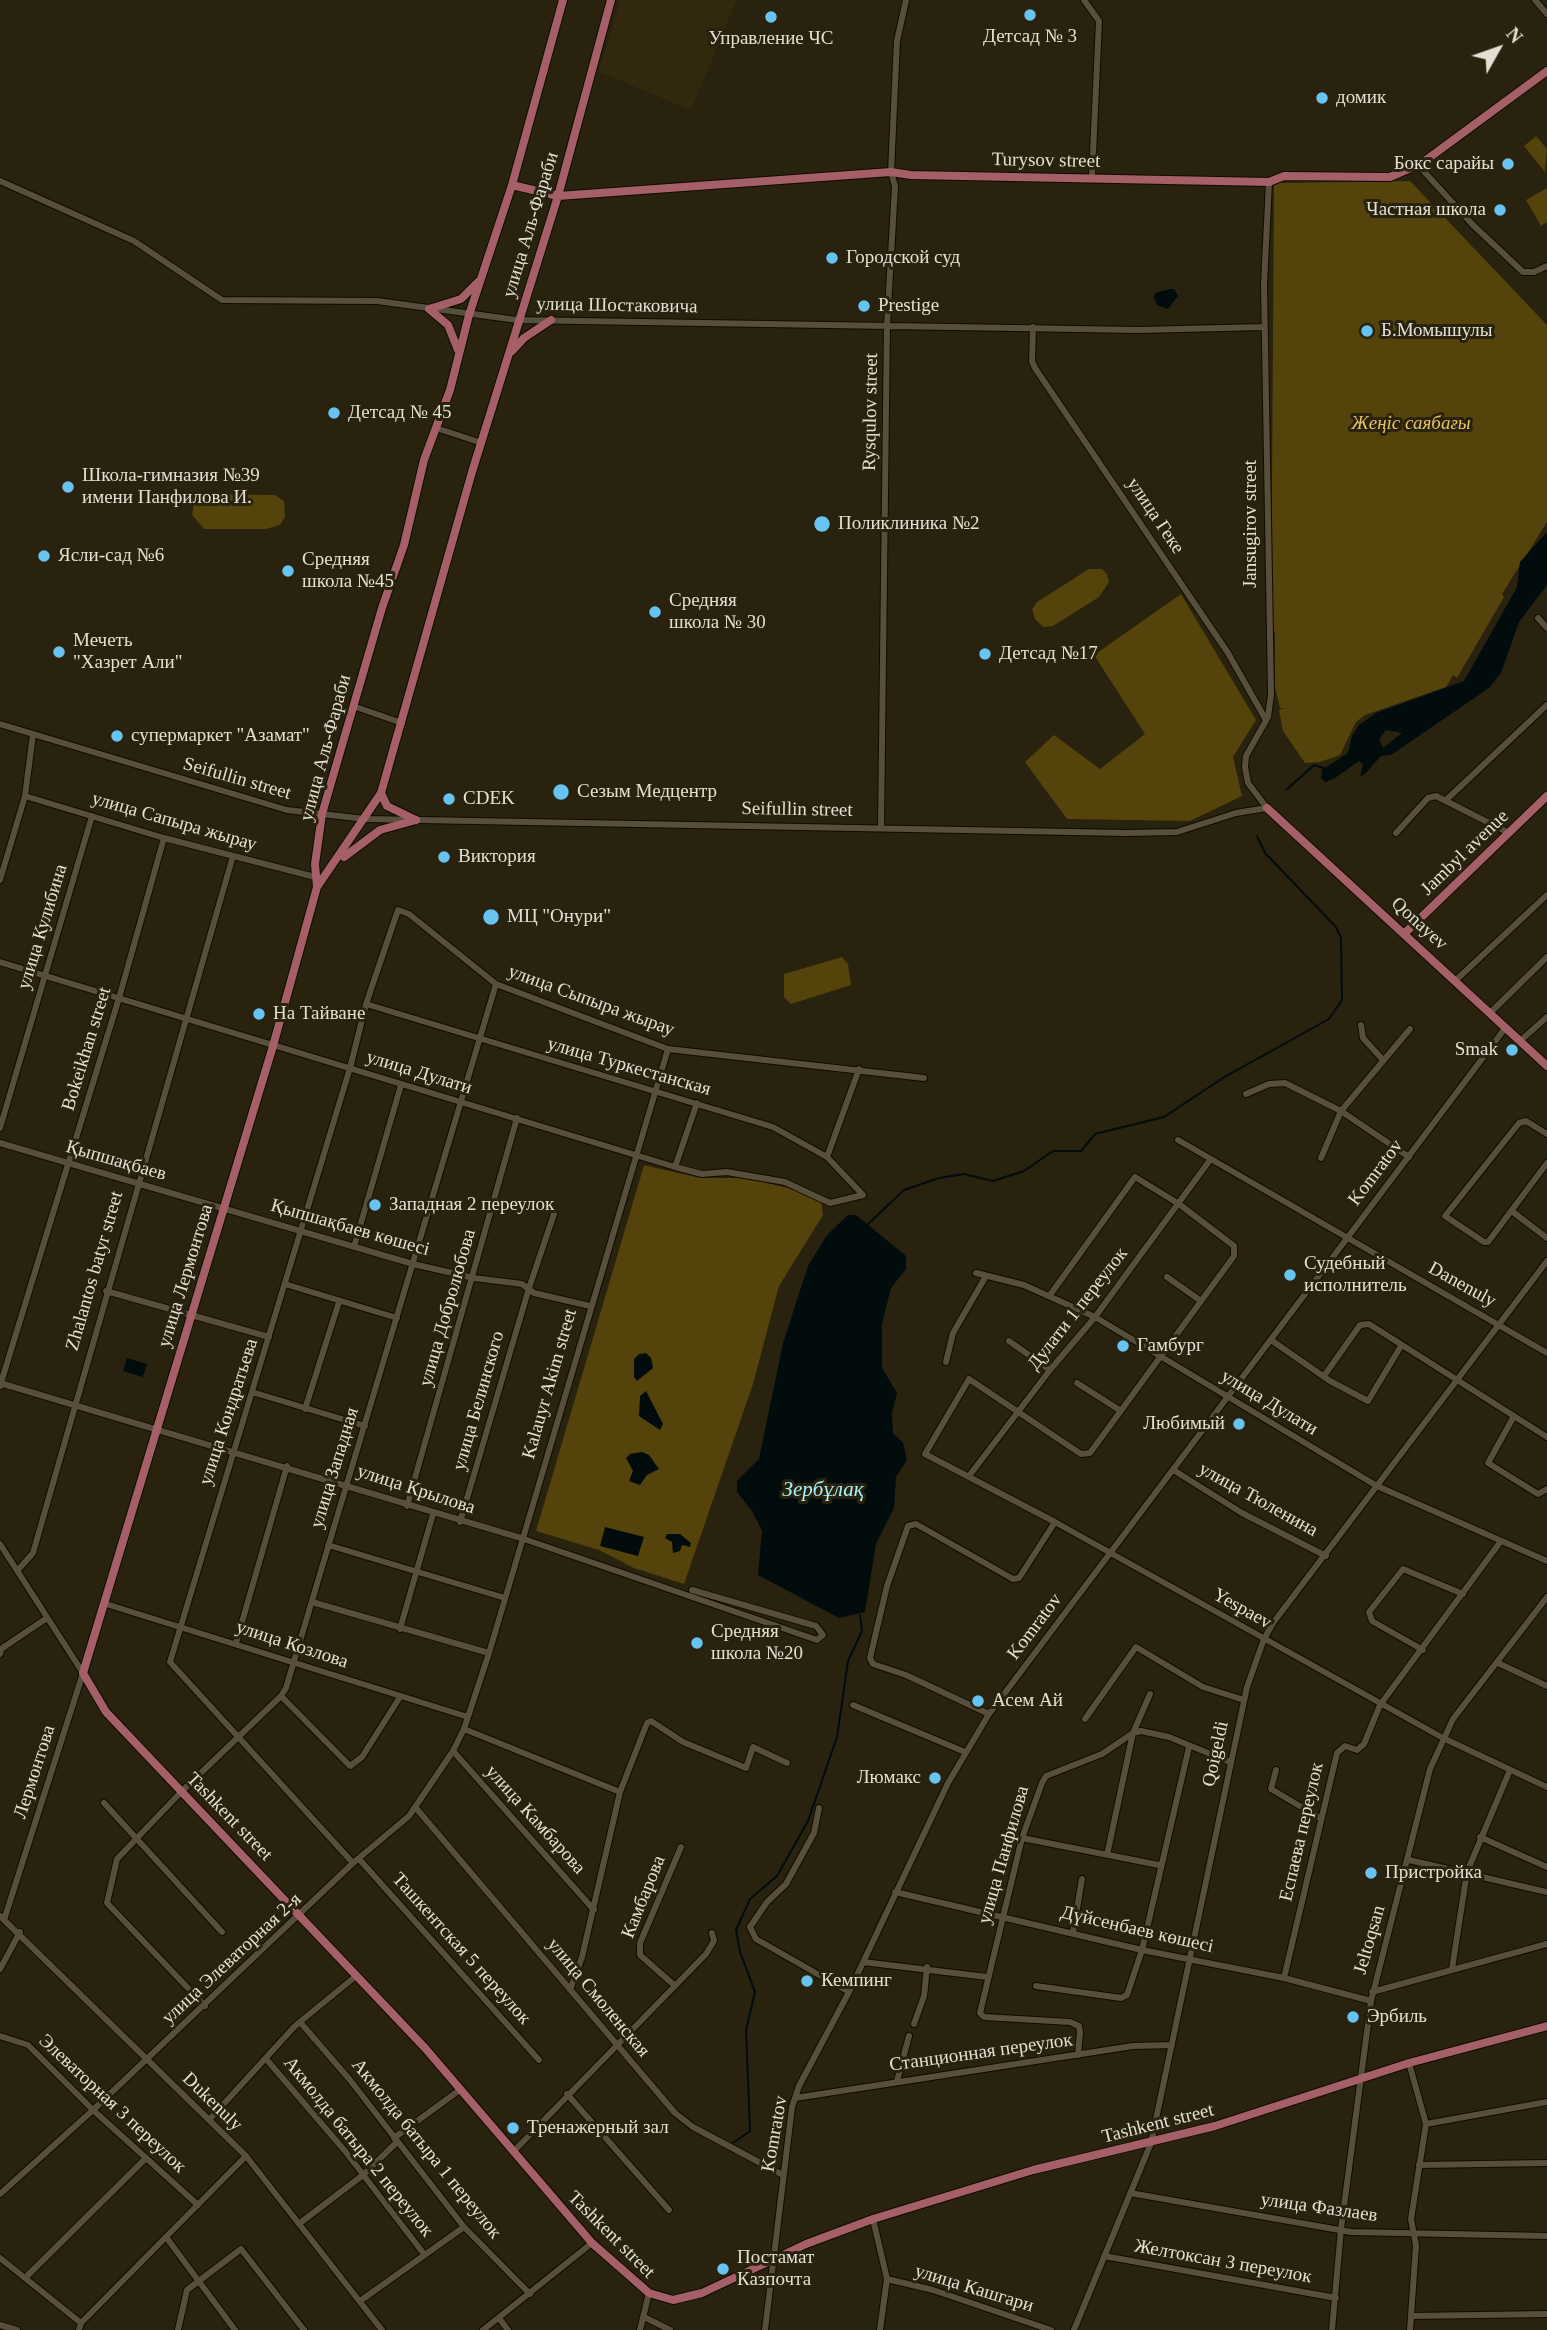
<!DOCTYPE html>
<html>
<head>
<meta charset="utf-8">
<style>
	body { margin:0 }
	#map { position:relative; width:1547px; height:2330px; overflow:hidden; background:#29220e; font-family:"Times New Roman",serif }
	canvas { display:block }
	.north { position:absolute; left:1463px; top:14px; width:70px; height:70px; -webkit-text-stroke:5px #29220e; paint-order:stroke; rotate:50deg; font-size:19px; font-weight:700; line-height:28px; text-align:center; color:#e3dfd3 }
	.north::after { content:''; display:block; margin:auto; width:24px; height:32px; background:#e3dfd3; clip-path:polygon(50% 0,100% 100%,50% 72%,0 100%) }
</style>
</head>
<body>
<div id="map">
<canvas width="1547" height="2330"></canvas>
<div class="north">N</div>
</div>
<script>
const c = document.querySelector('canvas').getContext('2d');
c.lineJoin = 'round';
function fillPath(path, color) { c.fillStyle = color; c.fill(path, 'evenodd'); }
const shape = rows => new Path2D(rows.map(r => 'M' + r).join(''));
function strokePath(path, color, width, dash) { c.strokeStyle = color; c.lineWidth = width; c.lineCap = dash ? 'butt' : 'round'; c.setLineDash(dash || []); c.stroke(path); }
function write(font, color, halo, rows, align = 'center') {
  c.font = font + ' "Times New Roman",serif'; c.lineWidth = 6; c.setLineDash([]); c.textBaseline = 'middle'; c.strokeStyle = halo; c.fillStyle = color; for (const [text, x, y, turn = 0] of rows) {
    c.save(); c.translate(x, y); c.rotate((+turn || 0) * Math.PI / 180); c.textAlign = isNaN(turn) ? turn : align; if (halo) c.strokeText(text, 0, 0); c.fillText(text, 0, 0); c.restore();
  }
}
const built = shape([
	[620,0,737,0,691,110,599,72]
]);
const green = shape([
	[1536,136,1547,149,1545,172,1524,146],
	[1410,181,1547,325,1547,522,1502,594,1504,597,1457,678,1453,675,1446,687,1365,715,1356,722,1340,755,1320,762,1305,763,1283,731,1279,710,1284,708,1280,708,1275,687,1275,632,1271,635,1274,183],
	[1547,188,1547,222,1541,226,1526,200],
	[202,494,275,495,284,501,285,517,280,525,266,529,204,529,192,515,195,498],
	[1089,569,1102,569,1107,574,1109,582,1099,597,1053,626,1043,627,1035,619,1032,609,1037,602],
	[1181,594,1256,720,1233,757,1242,796,1190,821,1067,819,1025,762,1054,735,1100,769,1145,734,1094,655],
	[842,957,848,964,851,985,791,1004,784,997,784,974],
	[644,1165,700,1178,748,1178,791,1189,821,1201,823,1215,779,1286,753,1384,684,1584,634,1568,599,1550,536,1531]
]);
const water = shape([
	[1170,289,1174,289,1178,296,1168,309,1157,305,1154,297,1155,293],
	[1547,532,1547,585,1519,622,1501,673,1489,688,1391,755,1381,756,1365,774,1360,776,1363,765,1359,761,1335,778,1326,782,1321,779,1322,770,1348,753,1352,736,1359,725,1376,713,1464,681,1517,587,1520,562],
	[1386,730,1402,733,1383,748,1379,739],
	[848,1215,856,1215,906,1256,906,1269,891,1288,882,1324,882,1368,897,1393,892,1413,893,1433,903,1443,907,1460,896,1477,894,1508,876,1544,865,1612,839,1618,758,1575,762,1531,752,1511,737,1492,737,1481,759,1459,783,1343,808,1266,827,1235],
	[646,1353,651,1358,653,1368,637,1381,634,1377,634,1359,639,1354],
	[127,1358,147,1364,143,1377,123,1371],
	[646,1391,663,1424,660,1430,639,1416,640,1396],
	[642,1452,649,1455,659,1469,647,1475,640,1485,629,1481,633,1471,626,1458,630,1454],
	[605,1527,644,1537,638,1556,600,1546],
	[667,1534,680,1534,691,1543,690,1547,682,1545,680,1551,673,1553,672,1542,665,1538]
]);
const stream = shape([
	[1286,790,1314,765,1326,769],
	[867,1225,904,1190,939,1178,964,1174,993,1181,1024,1171,1053,1151,1081,1151,1095,1134,1164,1117,1226,1076,1329,1019,1342,1000,1341,938,1336,927,1265,853,1257,836],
	[733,2143,750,2131,746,2030,755,1992,740,1952,736,1930,750,1899,777,1876,808,1821,837,1737,848,1661,862,1631,860,1615]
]);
const minor = shape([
	[1084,0,1099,21,1092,176],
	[1535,0,1547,14],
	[1418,165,1473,225,1523,272,1534,272,1547,266],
	[0,181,134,241,222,300,377,301,517,320,1138,330,1265,327],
	[1033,327,1032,361,1035,368,1228,653,1266,720],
	[436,428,482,443],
	[1538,618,1547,628],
	[353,706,402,723],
	[0,724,287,810,365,819,1126,833,1177,832,1236,813,1267,808],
	[25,796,164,838,315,877],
	[1445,801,1547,705],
	[1267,808,1248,783,1245,767,1246,756,1268,717,1271,695,1264,284,1269,182],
	[881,827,887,325,895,186,891,172,897,41,906,0],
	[1396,833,1428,798,1436,796,1509,833],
	[0,880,25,796,33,734],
	[0,962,675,1167,702,1174,727,1172,785,1182,830,1203,863,1195],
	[1456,980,1547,895],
	[366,1004,773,1127,827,1157,863,1195],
	[1491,1012,1547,957],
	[1361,1025,1363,1038,1383,1060],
	[1520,1041,1547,1017],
	[1246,1094,1269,1084,1285,1083,1341,1111,1409,1157],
	[0,1128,92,816],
	[1547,1134,1526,1121,1519,1123,1445,1216,1484,1242,1488,1242,1547,1163],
	[1178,1140,1547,1353],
	[0,1143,413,1264,474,1278,522,1284,534,1293,590,1306],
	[827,1157,859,1069],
	[1321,1158,1341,1111,1410,1029],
	[675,1167,697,1103],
	[1513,1212,1547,1238],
	[354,1247,401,1085],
	[976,1273,1024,1285,1095,1317,1377,1486,1547,1561],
	[1167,1277,1201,1301],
	[285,1284,397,1318],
	[106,1291,269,1337],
	[1050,1295,1135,1177,1179,1204,1234,1246,1234,1256,1090,1453,1081,1454,969,1379,925,1454,1055,1522,1443,1738,1547,1787],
	[1271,1340,1330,1381,1368,1401,1401,1346],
	[1009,1341,1050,1370],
	[946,1362,953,1333,986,1276],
	[1324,1376,1360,1325,1369,1324,1547,1437],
	[0,1383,521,1538,817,1640,823,1635,816,1626,692,1590],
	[1077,1383,1121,1411],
	[0,1386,119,998,164,838],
	[252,1392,365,1426],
	[305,1409,339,1302],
	[1514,1416,1488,1463,1538,1494,1547,1489],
	[1175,1471,1242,1513,1326,1556],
	[969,1476,1050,1370,1095,1317,1210,1160],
	[407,1506,517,1118],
	[460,1522,529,1288,554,1214],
	[0,1544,83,1673,4,1920],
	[328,1545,505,1598],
	[18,1570,33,1553,233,856],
	[312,1602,489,1653],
	[106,1604,468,1717],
	[400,1629,433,1514],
	[236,1643,287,1466],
	[1423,1650,1372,1621,1369,1612,1403,1569,1463,1594],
	[0,1654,1,1649,47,1618],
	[1498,1663,1547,1686],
	[281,1696,350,1766,362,1757,400,1697],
	[853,1705,965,1752],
	[989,1714,906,1675,873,1664,870,1658,887,1586,908,1526,916,1524,1013,1579,1019,1578,1055,1522],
	[1085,1719,1136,1647,1203,1687,1244,1700],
	[464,1729,620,1792],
	[453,1751,594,1910],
	[1276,1770,1271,1789,1320,1818],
	[104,1803,222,1932],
	[416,1808,675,2113,693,2127,783,2175],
	[819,1808,814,1833,786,1884,767,1902,750,1927,756,1939,849,1992],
	[1480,1837,1547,1867],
	[1022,1838,1159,1865],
	[1107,1855,1133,1733,1150,1694],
	[359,1859,539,2060],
	[1409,1860,1547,1892],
	[353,1863,170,1662,350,1068,366,1004,398,910,409,914,496,984,668,1049,924,1078],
	[895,1892,1142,1950,1284,1978,1371,2001],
	[0,1916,246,2156,382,2330],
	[1073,1932,1082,1879],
	[863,1962,987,1977],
	[0,1969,20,1932],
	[1452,1969,1467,1872,1510,1770],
	[1284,1978,1337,1753,1345,1746,1357,1750,1364,1744,1380,1705,1501,1541],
	[674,1985,640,1955,640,1943,681,1847],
	[1036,1986,1121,1998,1127,1995,1142,1950,1189,1747],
	[570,1990,582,1957,620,1792,647,1723,651,1721,683,1742,746,1768,753,1747,787,1763],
	[1372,1992,1547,1944],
	[205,2006,107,1903,117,1859,182,1791,281,1696,286,1688,496,984],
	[300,2022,350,2080,464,2227,530,2294],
	[914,2024,924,1996,927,1967],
	[0,2036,28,2045,93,2110,198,2205],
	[1078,2055,1080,2032,1079,2026,1070,2022,984,2017,980,2013,1022,1838,1042,1783,1046,1776,1102,1754,1133,1733,1141,1731,1169,1737,1230,1762],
	[267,2060,345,2151,424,2254],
	[1409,2063,1426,2124,1411,2219,1416,2245,1410,2330],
	[897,2081,909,2036],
	[567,2094,669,2210],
	[795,2098,1133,2046,1172,2045],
	[209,2120,295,2026,356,1976],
	[1426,2124,1547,2102],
	[394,2138,461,2089],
	[513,2152,706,1954,714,1941,712,1933],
	[1419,2165,1547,2163],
	[1130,2193,1351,2232,1547,2236],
	[0,2194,93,2110,353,1863,409,1816,453,1751,464,1729,489,1653,668,1049],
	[873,2219,887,2279,880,2330],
	[300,2223,363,2175,397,2142],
	[166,2237,235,2330],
	[1104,2256,1336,2298],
	[0,2258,81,2323],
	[25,2278,146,2158],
	[887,2279,933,2290,1051,2330],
	[360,2301,464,2227],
	[1411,2316,1547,2314],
	[644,2317,670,2330],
	[499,2318,508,2330],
	[0,2325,17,2330],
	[79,2330,81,2323,246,2156],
	[178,2330,187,2290,241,2249,304,2330],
	[483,2330,592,2243],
	[640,2330,649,2293],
	[765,2330,792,2107,799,2086,849,1992,948,1783,989,1714,1506,1027],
	[1074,2330,1151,2143,1247,1687,1264,1639,1273,1623,1547,1261],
	[1332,2330,1341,2229,1371,2001,1430,1769,1453,1719,1547,1597]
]);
const major = shape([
	[611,0,558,196,472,472,381,793,317,887,273,1046,83,1673,106,1712,425,2048,592,2243,649,2293,673,2300,702,2293,806,2244,873,2219,1033,2170,1215,2126,1409,2063,1547,2026],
	[512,185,558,196,891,172,911,175,1269,182,1284,176,1390,177,1422,163,1547,71],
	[429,309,461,299,478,282],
	[429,309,448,325,458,350],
	[512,351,524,338,551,320],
	[381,793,387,806,416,820],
	[1267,808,1547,1066],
	[344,857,380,830,416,820],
	[317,887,315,864,322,814,382,608,404,545,424,460,450,390,469,315,512,185,563,0],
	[1405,933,1547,796]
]);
const markers = [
	[1030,15,7,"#67c4f0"],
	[771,17,7,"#67c4f0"],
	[1322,98,7,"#67c4f0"],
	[1508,164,7,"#67c4f0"],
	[1500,210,7,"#67c4f0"],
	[832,258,7,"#67c4f0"],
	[864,306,7,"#67c4f0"],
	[1367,331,7,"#67c4f0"],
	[334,413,7,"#67c4f0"],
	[68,487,7,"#67c4f0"],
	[822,524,9,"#67c4f0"],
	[44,556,7,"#67c4f0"],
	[288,571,7,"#67c4f0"],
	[655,612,7,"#67c4f0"],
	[59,652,7,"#67c4f0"],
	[985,654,7,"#67c4f0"],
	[117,736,7,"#67c4f0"],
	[561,792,9,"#67c4f0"],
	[449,799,7,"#67c4f0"],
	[444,857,7,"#67c4f0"],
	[491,917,9,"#67c4f0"],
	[259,1014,7,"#67c4f0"],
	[1512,1050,7,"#67c4f0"],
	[375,1205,7,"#67c4f0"],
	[1290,1275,7,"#67c4f0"],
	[1123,1346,7,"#67c4f0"],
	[1239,1424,7,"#67c4f0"],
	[697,1643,7,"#67c4f0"],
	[978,1701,7,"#67c4f0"],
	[935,1778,7,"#67c4f0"],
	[1371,1873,7,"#67c4f0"],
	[807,1981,7,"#67c4f0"],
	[1353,2017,7,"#67c4f0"],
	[513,2128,7,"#67c4f0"],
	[723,2269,7,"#67c4f0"]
];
const poiNames = [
	["Детсад № 3",1030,37,"center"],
	["Управление ЧС",771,39,"center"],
	["домик",1336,98],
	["Бокс сарайы",1494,164,"right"],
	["Частная школа",1486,210,"right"],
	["Городской суд",846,258],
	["Prestige",878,306],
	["Б.Момышулы",1381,331],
	["Детсад № 45",348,413],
	["Школа-гимназия №39",82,476],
	["имени Панфилова И.",82,498],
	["Поликлиника №2",838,524],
	["Ясли-сад №6",58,556],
	["Средняя",302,560],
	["школа №45",302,582],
	["Средняя",669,601],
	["школа № 30",669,623],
	["Мечеть",73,641],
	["\"Хазрет Али\"",73,663],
	["Детсад №17",999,654],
	["супермаркет \"Азамат\"",131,736],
	["Сезым Медцентр",577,792],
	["CDEK",463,799],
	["Виктория",458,857],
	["МЦ \"Онури\"",507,917],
	["На Тайване",273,1014],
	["Smak",1498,1050,"right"],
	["Западная 2 переулок",389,1205],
	["Судебный",1304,1264],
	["исполнитель",1304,1286],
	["Гамбург",1137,1346],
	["Любимый",1225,1424,"right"],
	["Средняя",711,1632],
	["школа №20",711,1654],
	["Асем Ай",992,1701],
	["Люмакс",921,1778,"right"],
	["Пристройка",1385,1873],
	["Кемпинг",821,1981],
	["Эрбиль",1367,2017],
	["Тренажерный зал",527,2128],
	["Постамат",737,2258],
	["Казпочта",737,2280]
];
const streetNames = [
	["Turysov street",1046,161,1],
	["улица Аль-Фараби",531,225,-73],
	["улица Шостаковича",617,306,1],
	["Rysqulov street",871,412,-89],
	["улица Геке",1155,516,56],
	["Jansugirov street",1251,524,-90],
	["улица Аль-Фараби",326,748,-75],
	["Seifullin street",237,779,16],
	["Seifullin street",797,810,1],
	["улица Сапыра жырау",174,822,16],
	["Jambyl avenue",1465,853,-44],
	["Qonayev",1419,924,42],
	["улица Кулибина",43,927,-73],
	["улица Сыпыра жырау",591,1001,20],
	["Bokeikhan street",87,1049,-73],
	["улица Туркестанская",629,1067,16],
	["улица Дулати",419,1073,17],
	["Қыпшақбаев",116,1161,16],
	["Komratov",1376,1173,-53],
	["Қыпшақбаев көшесі",350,1228,16],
	["Zhalantos batyr street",95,1271,-74],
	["улица Лермонтова",186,1276,-73],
	["Danenuly",1462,1285,29],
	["улица Добролюбова",448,1308,-74],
	["Дулати 1 переулок",1078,1309,-52],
	["Kalauyr Akim street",550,1384,-74],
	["улица Белинского",479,1401,-74],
	["улица Дулати",1269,1403,31],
	["улица Кондратьева",229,1412,-72],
	["улица Западная",335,1468,-73],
	["улица Крылова",416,1490,18],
	["улица Тюленина",1258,1500,29],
	["Yespaev",1242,1609,29],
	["Komratov",1035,1627,-53],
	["улица Козлова",292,1645,18],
	["Qoigeldi",1216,1754,-78],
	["Лермонтова",35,1772,-72],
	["Tashkent street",229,1817,46],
	["улица Камбарова",535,1820,48],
	["Еспаева переулок",1302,1832,-77],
	["улица Панфилова",1004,1855,-74],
	["Камбарова",644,1897,-68],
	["Дүйсенбаев көшесі",1137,1930,13],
	["Jeltoqsan",1370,1940,-74],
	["Ташкентская 5 переулок",461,1949,48],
	["улица Элеваторная 2-я",232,1959,-43],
	["улица Смоленская",598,1998,50],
	["Станционная переулок",981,2053,-8],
	["Dukenuly",212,2102,44],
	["Элеваторная 3 переулок",112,2104,43],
	["Tashkent street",1158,2124,-14],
	["Komratov",775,2134,-80],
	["Акмолда батыра 2 переулок",358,2147,51],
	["Акмолда батыра 1 переулок",426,2149,51],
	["улица Фазлаев",1319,2208,8],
	["Tashkent street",611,2235,45],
	["Желтоксан 3 переулок",1223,2262,10],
	["улица Кашгари",974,2289,17]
];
const parkNames = [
	["Жеңіс саябағы",1411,424]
];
const waterNames = [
	["Зербұлақ",823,1490]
];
fillPath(built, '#31280d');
fillPath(green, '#54430a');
fillPath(water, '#020c0d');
strokePath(stream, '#020c0d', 2);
strokePath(minor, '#110b00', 8);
strokePath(major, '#110b00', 10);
strokePath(minor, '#574f3b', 6);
strokePath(major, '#a45f67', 8);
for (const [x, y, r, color] of markers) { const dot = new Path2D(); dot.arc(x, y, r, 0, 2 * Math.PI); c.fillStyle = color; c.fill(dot); strokePath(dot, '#29220e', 2.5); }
write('19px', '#e3dfd3', '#29220e', poiNames, 'left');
write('19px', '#e3dfd3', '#29220e', streetNames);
write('italic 19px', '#e7c460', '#29220e', parkNames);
write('italic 21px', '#a7f3fb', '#29220e', waterNames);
</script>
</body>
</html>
